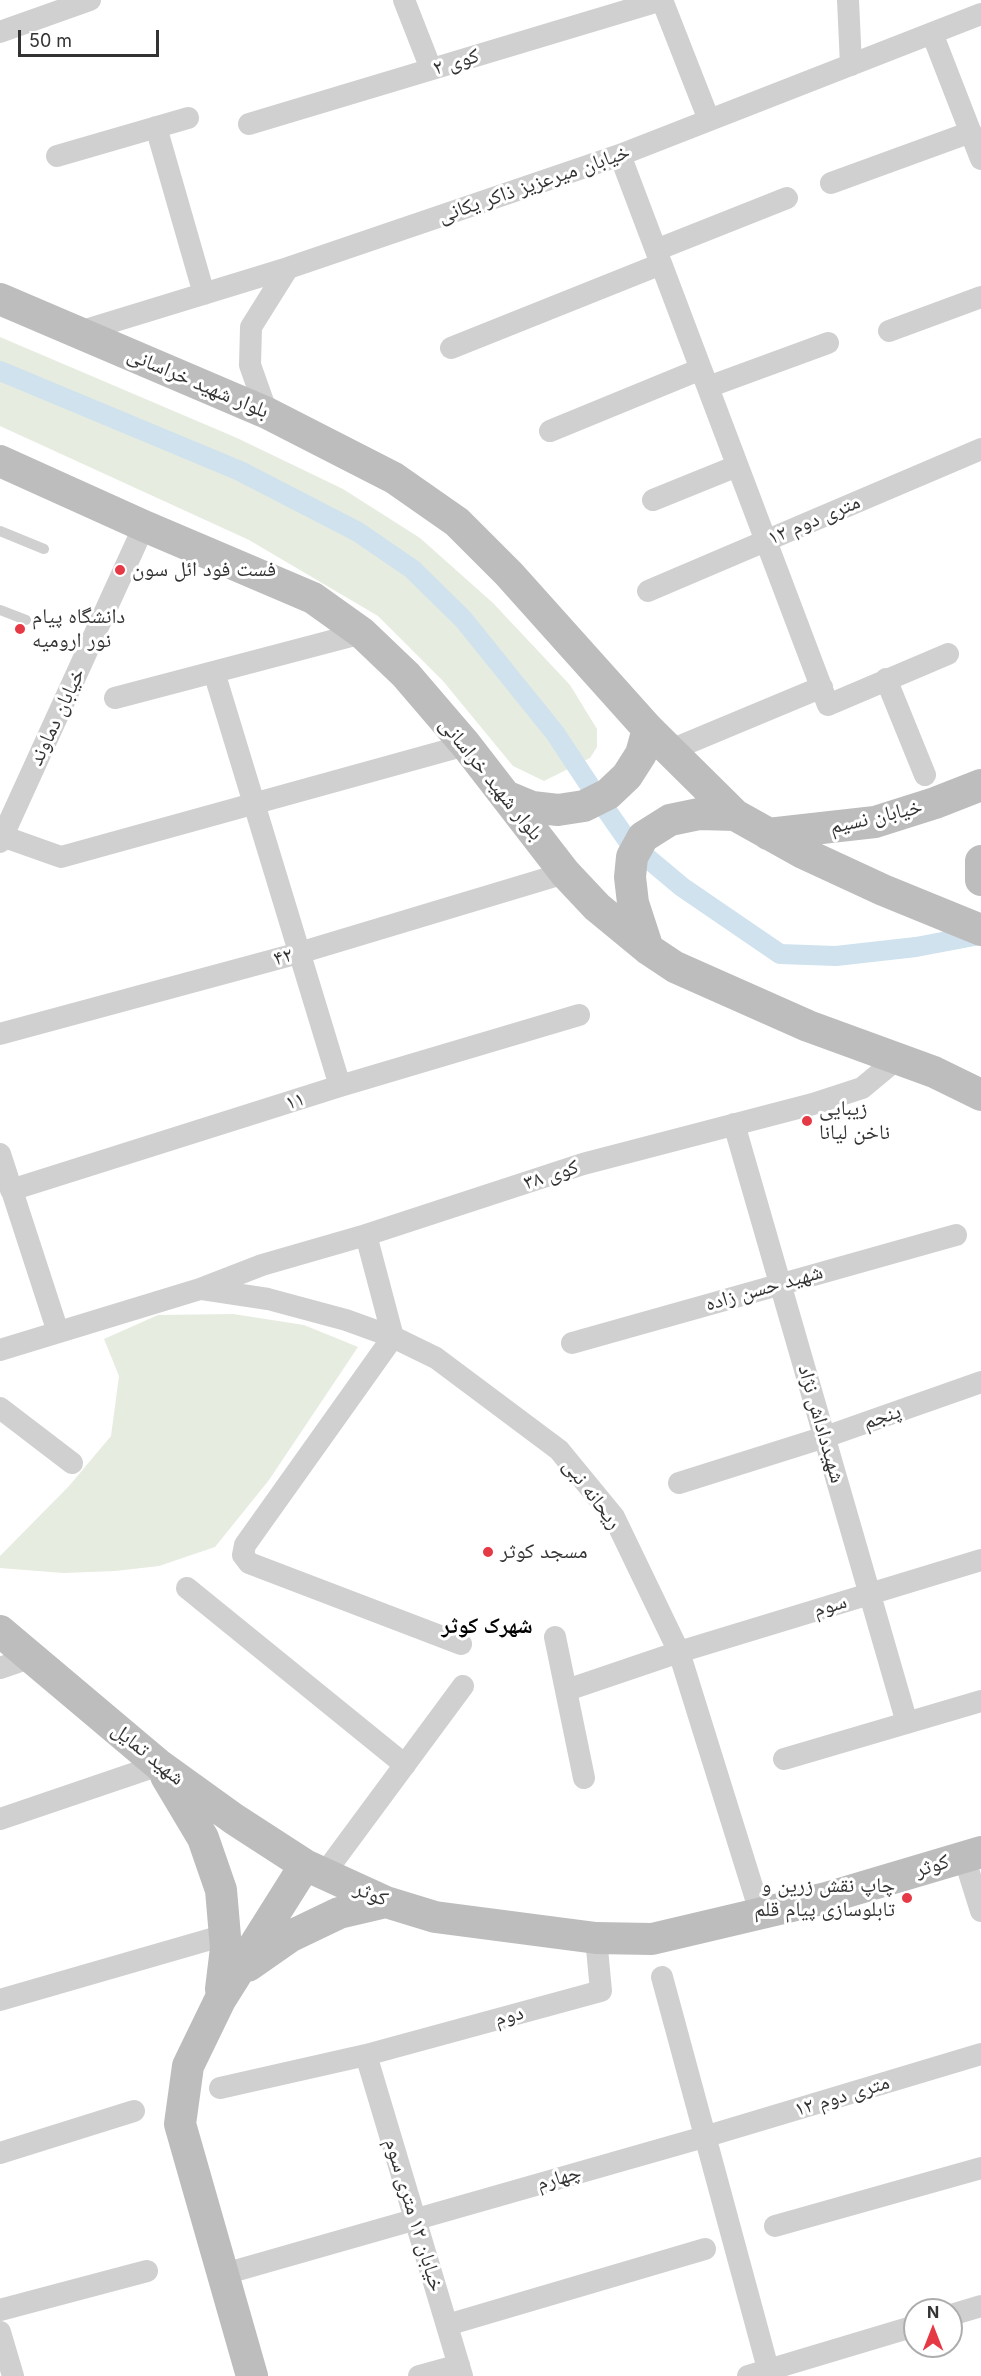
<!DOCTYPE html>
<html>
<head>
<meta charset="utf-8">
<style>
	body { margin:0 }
	#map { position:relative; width:981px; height:2376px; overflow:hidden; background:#fff; font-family:Inter,sans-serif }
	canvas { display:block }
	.north { position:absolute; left:903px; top:2298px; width:60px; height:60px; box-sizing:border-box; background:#fff; border:2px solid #adadad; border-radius:50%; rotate:0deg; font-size:16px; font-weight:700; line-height:24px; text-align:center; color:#333 }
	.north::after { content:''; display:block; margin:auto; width:21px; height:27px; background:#e63946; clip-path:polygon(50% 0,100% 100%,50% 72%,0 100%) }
	.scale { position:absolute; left:18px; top:30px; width:141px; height:27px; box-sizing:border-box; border:3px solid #333; border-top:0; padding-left:8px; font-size:18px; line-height:21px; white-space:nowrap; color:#333; -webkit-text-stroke:4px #fff; paint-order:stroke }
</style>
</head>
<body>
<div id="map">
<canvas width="981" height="2376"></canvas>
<div class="north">N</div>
<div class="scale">50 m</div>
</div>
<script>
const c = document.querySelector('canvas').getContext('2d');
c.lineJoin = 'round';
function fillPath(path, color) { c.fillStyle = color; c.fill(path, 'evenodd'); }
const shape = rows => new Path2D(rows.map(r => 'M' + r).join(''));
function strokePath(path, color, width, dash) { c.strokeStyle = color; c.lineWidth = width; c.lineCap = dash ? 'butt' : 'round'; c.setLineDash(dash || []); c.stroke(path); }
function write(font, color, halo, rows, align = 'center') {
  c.font = font + ' Inter,"Noto Naskh Arabic",sans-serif'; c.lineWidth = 6; c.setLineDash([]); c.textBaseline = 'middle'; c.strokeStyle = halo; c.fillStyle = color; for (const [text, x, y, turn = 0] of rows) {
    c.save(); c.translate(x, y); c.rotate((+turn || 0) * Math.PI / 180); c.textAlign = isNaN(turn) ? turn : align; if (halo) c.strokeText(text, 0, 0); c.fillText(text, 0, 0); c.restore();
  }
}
const green = shape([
	[0,337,237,438,343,489,420,538,493,603,570,685,597,729,597,747,590,758,544,781,513,766,443,681,378,616,249,540,0,426],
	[233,1314,304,1325,358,1347,269,1480,215,1547,159,1566,115,1571,63,1573,0,1568,0,1556,69,1486,111,1436,119,1376,104,1339,158,1315]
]);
const canal = shape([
	[0,371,240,471,358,532,412,569,463,619,555,733,592,789],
	[605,808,628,841],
	[645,856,682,887,780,954,836,956,916,947,974,936]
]);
const lane = shape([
	[0,531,44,549],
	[0,610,26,620]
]);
const street = shape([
	[404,0,431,69],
	[662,0,709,120],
	[848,0,851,65],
	[0,32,90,0],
	[932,33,981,159],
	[249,124,662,0],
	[156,127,204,294],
	[620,155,828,705,948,654],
	[57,156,188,118],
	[831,183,971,132],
	[656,250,787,198],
	[889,331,981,297],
	[79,332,288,268,620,155,981,14],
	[451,348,661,264],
	[708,387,828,343],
	[267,413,250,365,251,327,288,268],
	[550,431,701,369],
	[653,500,737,466],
	[648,591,981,449],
	[214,672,340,1086],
	[886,679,925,775],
	[115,698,362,633],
	[671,750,822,687],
	[2,836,61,857,466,745],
	[0,842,144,526],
	[0,1034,299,953,565,873],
	[734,1124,907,1723],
	[0,1154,58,1332],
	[11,1190,340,1086,579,1015],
	[366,1235,393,1337,245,1545,243,1555,249,1563,461,1644],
	[202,1289,268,1299,346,1320,393,1337,436,1358,559,1450,614,1517,679,1652,761,1915],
	[572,1343,956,1235],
	[0,1350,200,1289,262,1265,366,1235,583,1164,813,1104,862,1088,897,1059],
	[0,1408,72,1463],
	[679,1483,825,1437,981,1382],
	[187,1588,405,1765],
	[555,1637,584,1778],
	[0,1668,32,1657],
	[567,1690,679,1652,981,1560],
	[784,1759,981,1701],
	[0,1819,159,1765],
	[964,1857,981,1911],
	[324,1874,463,1686],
	[662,1977,770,2376],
	[0,2000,225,1935],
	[366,2055,462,2376],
	[220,2088,366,2055,601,1991,596,1938],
	[0,2153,134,2111],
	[775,2226,981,2168],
	[224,2274,704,2137,981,2054],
	[0,2310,147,2271],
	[951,2315,981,2306],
	[447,2325,705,2249],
	[0,2332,13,2376],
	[419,2376,459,2365],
	[748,2376,915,2326]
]);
const secondary = shape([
	[0,299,267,413,394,478,457,522,509,574,648,729,735,815,803,853,883,890,981,930],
	[0,461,144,526,313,598,362,633,406,675,466,745,565,873,597,907,648,949,675,967,808,1026,934,1072,981,1095],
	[508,797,532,807,558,810,584,806,608,794,627,776,641,754,648,729],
	[768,834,875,822,935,803,981,785],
	[981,861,981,880],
	[648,949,633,903,630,877,632,857,643,837,670,820,699,814,735,815],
	[0,1631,159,1765,234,1819,305,1865,386,1902,435,1917,596,1938,652,1939,826,1898,981,1852],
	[166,1776,203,1838,221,1890,226,1948,221,1989],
	[248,1966,291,1936,339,1913,386,1902],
	[252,2376,180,2124,188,2066,220,2000,305,1865]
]);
const markers = [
	[120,570,6,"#e63946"],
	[20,629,6,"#e63946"],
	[807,1121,6,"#e63946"],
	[488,1552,6,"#e63946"],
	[907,1898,6,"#e63946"]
];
const streetNames = [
	["کوی ۲",456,62,-17],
	["خیابان میرعزیز ذاکر یکانی",534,184,-19],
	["بلوار شهید خراسانی",198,383,23],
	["۱۲ متری دوم",814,520,-23],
	["خیابان دماوند",57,717,-65],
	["بلوار شهید خراسانی",491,779,51],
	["خیابان نسیم",876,817,-13],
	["۴۲",283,957,-15],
	["۱۱",295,1101,-18],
	["کوی ۳۸",551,1175,-18],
	["شهید حسن زاده",764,1288,-16],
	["پنجم",882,1417,-19],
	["شهیدداداش نژاد",821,1424,74],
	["ریحانه نبی",592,1494,53],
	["سوم",830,1606,-17],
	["شهید تمایل",148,1754,39],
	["کوثر",932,1866,-17],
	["کوثر",371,1894,23],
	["دوم",509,2016,-15],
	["۱۲ متری دوم",842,2096,-17],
	["چهارم",559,2178,-16],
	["خیابان ۱۲ متری سوم",414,2215,73]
];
const poiNames = [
	["فست فود ائل سون",132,570],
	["دانشگاه پیام",32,617],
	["نور ارومیه",32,641],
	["زیبایی",819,1109],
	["ناخن لیانا",819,1133],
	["مسجد کوثر",500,1552],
	["چاپ نقش زرین و",895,1886,"right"],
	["تابلوسازی پیام قلم",895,1910,"right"]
];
const neighbourhoodNames = [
	["شهرک کوثر",487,1626]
];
fillPath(green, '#e6ecdf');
strokePath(canal, '#cfe2ee', 20);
strokePath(lane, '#d0d0d0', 10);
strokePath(street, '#d0d0d0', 22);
strokePath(secondary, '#bdbdbd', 32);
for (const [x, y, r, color] of markers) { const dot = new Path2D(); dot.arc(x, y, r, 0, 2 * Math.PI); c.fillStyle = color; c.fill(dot); strokePath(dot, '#fff', 2); }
write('21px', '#333', '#fff', streetNames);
write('21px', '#333', '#fff', poiNames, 'left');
write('bold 22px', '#000', '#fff', neighbourhoodNames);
</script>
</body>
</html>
